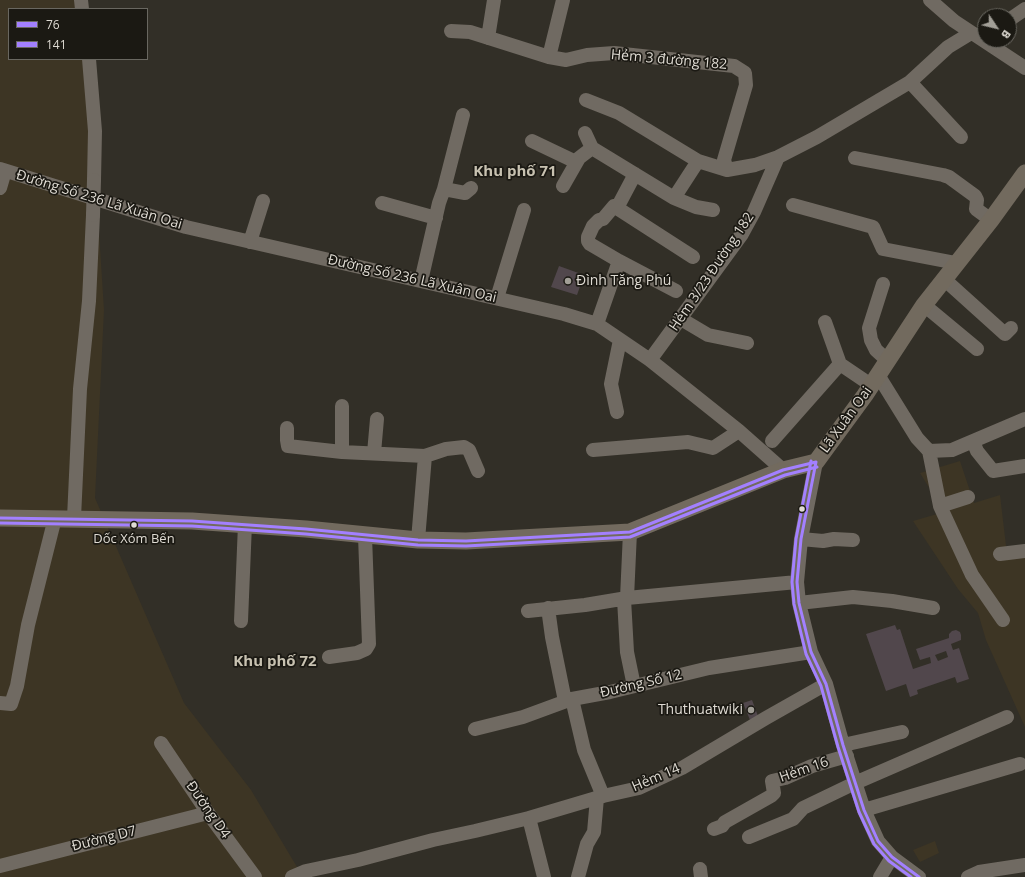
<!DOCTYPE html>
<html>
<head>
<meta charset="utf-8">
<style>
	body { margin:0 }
	#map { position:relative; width:1025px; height:877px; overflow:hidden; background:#322f27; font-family:"Open Sans",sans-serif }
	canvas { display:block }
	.legend { position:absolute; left:8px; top:8px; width:140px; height:52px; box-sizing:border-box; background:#1b1913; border:1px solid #696760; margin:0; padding:5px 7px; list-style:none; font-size:12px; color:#dfdbd3 }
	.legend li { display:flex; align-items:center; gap:8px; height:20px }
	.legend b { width:20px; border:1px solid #696760 }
	.north { position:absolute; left:977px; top:8px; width:40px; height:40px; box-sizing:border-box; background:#1b1913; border:1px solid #696760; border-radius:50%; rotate:125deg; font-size:11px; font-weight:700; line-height:16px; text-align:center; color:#dfdbd3 }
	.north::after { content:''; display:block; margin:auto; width:14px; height:18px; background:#a29f97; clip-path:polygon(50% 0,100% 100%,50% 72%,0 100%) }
</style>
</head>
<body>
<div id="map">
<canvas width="1025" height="877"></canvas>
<ul class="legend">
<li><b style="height:5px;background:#a380ff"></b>76</li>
<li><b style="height:5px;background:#a380ff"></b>141</li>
</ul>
<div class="north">B</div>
</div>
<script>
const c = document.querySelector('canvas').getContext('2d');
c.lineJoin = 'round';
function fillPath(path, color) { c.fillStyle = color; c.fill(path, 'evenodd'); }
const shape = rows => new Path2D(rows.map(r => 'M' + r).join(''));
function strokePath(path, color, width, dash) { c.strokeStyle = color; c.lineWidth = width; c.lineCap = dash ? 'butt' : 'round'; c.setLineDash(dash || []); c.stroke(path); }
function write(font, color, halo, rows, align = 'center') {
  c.font = font + ' "Open Sans",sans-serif'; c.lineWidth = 3.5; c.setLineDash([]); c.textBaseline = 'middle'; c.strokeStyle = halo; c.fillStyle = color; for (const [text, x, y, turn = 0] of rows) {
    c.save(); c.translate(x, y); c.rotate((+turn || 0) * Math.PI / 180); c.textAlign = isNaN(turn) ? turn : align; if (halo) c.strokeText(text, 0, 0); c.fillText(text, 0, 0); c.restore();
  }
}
const built = shape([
	[0,0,84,0,84,9,9,9,9,59,88,59,104,310,95,498,184,703,251,790,303,877,0,877],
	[960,461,974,503,1000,495,1007,554,1025,550,1025,727,986,640,978,613,958,589,913,521,944,512,920,473],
	[935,841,939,853,920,862,913,850]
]);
const building = shape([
	[559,266,584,275,577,295,551,287],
	[895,625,897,630,900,629,913,669,931,663,930,657,920,660,916,649,949,638,949,634,952,631,956,630,960,632,961,635,961,640,951,644,953,650,959,648,969,679,957,683,955,677,917,690,918,694,910,697,906,684,886,691,866,634],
	[946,651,948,657,938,661,935,655],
	[752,700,758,716,750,720,743,703]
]);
const minor = shape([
	[81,0,82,9],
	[930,0,954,21,1025,68],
	[1009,20,1025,9],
	[451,31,470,32,549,57,566,60,587,55,614,53,734,66,745,73,746,85,724,160,727,170,755,165,778,157,817,137,910,82,948,47,971,33],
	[488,38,494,0],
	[549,57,563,0],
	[89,59,95,131,94,180],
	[910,82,961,137],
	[586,100,619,113,698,161,727,170],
	[585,133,592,148,674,198,698,161],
	[532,141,576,162],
	[855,158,943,175,949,177,975,196,977,200,976,209,991,220],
	[0,169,186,227,564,314,597,324,650,360,739,431,783,470],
	[563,186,579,158,592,148],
	[0,188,5,171],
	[444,189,463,115],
	[674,198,696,207,713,210],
	[382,203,436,218],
	[793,205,873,227,883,249,956,263],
	[617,208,614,206,603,219,599,220,593,226,588,237,588,241,590,244,619,261,676,291],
	[617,208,693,257],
	[617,208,635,174],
	[250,242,263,201],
	[944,279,1005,334,1011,328],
	[421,281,439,203,444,189,465,193,471,188],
	[883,284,869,328,871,340,876,350,887,360],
	[497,298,524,210],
	[924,305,977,349],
	[681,319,708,335,747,343],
	[825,322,840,364,871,385],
	[597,324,619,261],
	[650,360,742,234,754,212,778,157],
	[878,375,917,438,929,451,952,450,1025,419],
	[342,406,342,452,425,456,418,540],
	[617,412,611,384,620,340],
	[287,428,287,440,288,446,342,452],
	[772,441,840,364],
	[973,441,977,451,993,471,1025,466],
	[593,450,688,442,713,448,739,431],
	[929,451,940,506,968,497],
	[374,453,377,419],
	[425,456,446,449,464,447,469,450,478,471],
	[816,462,801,539,797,582,799,603,811,652,826,684,843,745,864,810,878,841,892,857,919,877],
	[940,506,972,575,1003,620],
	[74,518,80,389,89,301,93,215],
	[801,539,823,541,834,539,853,540],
	[1000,554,1025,551],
	[627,598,630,532],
	[624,599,627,652,634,686],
	[799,603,853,597,892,601,933,608],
	[548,608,552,637,565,701],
	[528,611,585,605,627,598,797,582],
	[241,621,245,524],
	[329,657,357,653,366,649,369,644,365,536],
	[572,699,584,750,603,796],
	[0,703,11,704,17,686,28,625,55,518],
	[475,729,523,717,572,699,610,692,709,668,811,652],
	[161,743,208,813,255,877],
	[843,745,902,732],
	[864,810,1020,764],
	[714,829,722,826,725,822,771,796,774,793,772,781,785,778,812,766,847,756],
	[749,837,793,819,803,808,855,783,1007,717],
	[0,866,208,813],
	[700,869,701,877],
	[292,877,306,871,358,860,433,840,475,831,529,818],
	[544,877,529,818,603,796,639,788,682,768,766,718,826,684],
	[578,877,587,844,594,832,597,798],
	[880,877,892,857],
	[968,877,979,872,1025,865]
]);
const major = shape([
	[0,518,192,521,306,529,418,540,466,541,630,532,783,470,816,462,865,395,924,305,991,220,1025,173]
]);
const minorBridge = shape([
	[93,215,94,180]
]);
const bus1 = shape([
	[816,462,801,539,797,582,799,603,811,652,826,684,843,745,864,810,878,841,892,857,919,877],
	[0,518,192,521,306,529,418,540,466,541,630,532,783,470,816,462]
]);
const bus2 = shape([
	[811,461,796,539,792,582,794,604,806,654,821,686,838,747,859,812,874,844,889,861,911,877],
	[0,523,192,526,306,534,418,545,466,546,630,537,785,475,817,467]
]);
const markers = [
	[568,281,4,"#a29f97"],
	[802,509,3.5,"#dfdbd3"],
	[134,525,3.5,"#dfdbd3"],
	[751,710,4,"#a29f97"]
];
const busNames = [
	["Dốc Xóm Bến",134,539]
];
const streetNames = [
	["Hẻm 3 đường 182",669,60,5],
	["Đường Số 236 Lã Xuân Oai",99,200,17],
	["Hẻm 3/23 Đường 182",712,272,-56],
	["Đường Số 236 Lã Xuân Oai",412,279,13],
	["Lã Xuân Oai",846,420,-54],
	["Đường Số 12",641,684,-13],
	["Hẻm 16",804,770,-19],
	["Hẻm 14",656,778,-23],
	["Đường D4",208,810,55],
	["Đường D7",104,839,-14]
];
const poiNames = [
	["Đình Tăng Phú",576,281],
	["Thuthuatwiki",743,710,"right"]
];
const neighbourhoodNames = [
	["Khu phố 71",515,172],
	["Khu phố 72",275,662]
];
fillPath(built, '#3d3524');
fillPath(building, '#51474c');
strokePath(minor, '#706a62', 14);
strokePath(major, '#726a5e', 17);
strokePath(minorBridge, '#706a62', 14);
strokePath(bus1, '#a380ff', 3);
strokePath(bus2, '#a380ff', 3);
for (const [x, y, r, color] of markers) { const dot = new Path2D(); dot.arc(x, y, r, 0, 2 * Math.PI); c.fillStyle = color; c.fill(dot); strokePath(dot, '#1b1913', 1.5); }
write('13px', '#dfdbd3', '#1b1913', busNames);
write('14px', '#dfdbd3', '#1b1913', streetNames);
write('14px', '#dfdbd3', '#1b1913', poiNames, 'left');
write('bold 15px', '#c8c2b1', '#1b1913', neighbourhoodNames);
</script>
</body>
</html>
